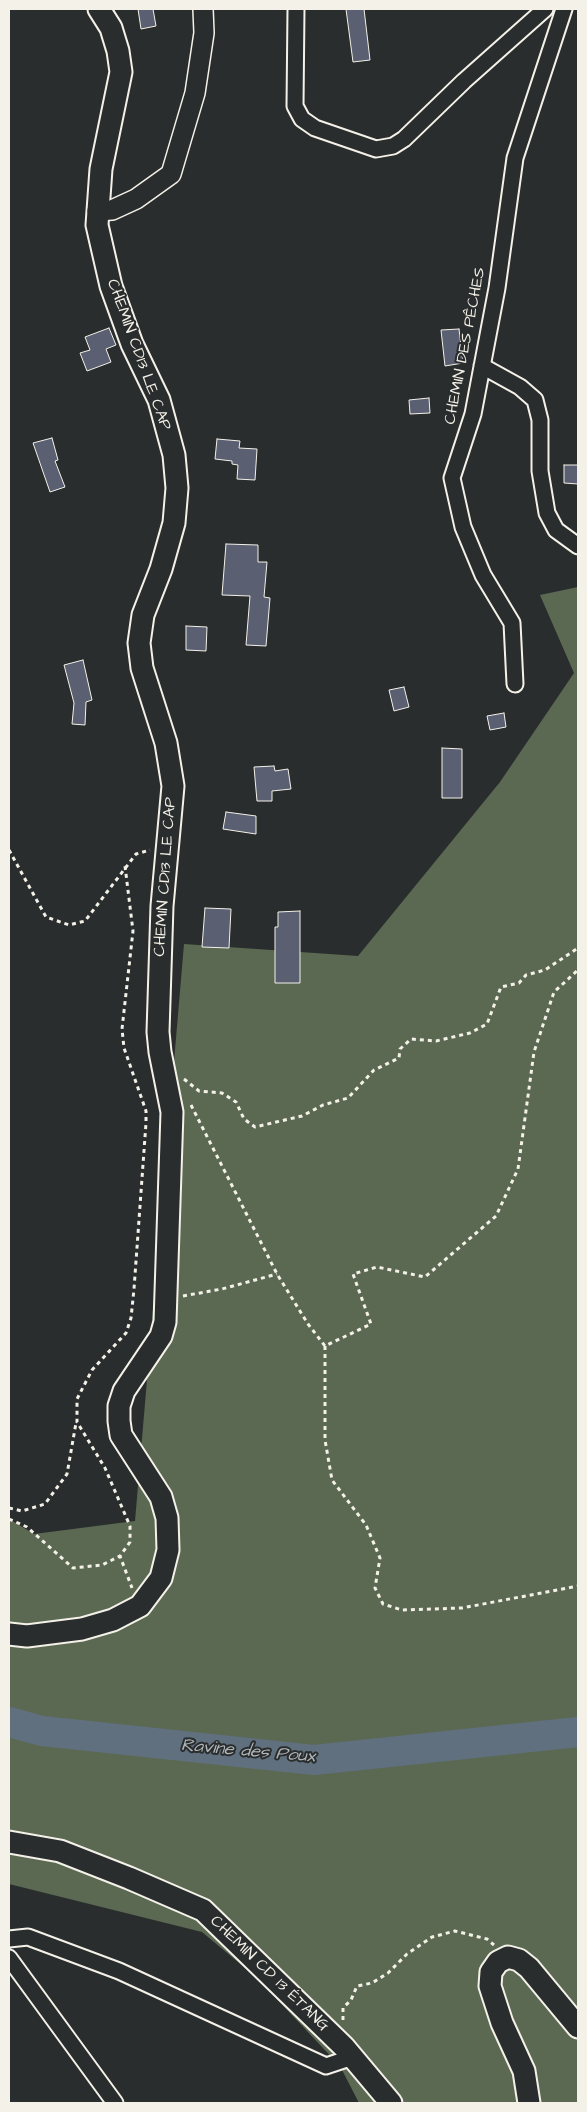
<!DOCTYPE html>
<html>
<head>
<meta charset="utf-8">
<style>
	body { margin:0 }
	#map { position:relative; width:587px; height:2112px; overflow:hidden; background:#2a2d2e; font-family:"Architects Daughter",sans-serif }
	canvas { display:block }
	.frame { position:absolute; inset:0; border:10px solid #f4f1e8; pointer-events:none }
</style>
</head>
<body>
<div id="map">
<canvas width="587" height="2112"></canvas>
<div class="frame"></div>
</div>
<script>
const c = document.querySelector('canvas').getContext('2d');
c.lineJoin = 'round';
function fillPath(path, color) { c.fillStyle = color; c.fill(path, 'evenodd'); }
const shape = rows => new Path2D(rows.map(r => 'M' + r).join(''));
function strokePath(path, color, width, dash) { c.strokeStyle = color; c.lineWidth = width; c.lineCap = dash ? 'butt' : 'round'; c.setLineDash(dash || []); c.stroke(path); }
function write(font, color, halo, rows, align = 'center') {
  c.font = font + ' "Architects Daughter",sans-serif'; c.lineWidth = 4; c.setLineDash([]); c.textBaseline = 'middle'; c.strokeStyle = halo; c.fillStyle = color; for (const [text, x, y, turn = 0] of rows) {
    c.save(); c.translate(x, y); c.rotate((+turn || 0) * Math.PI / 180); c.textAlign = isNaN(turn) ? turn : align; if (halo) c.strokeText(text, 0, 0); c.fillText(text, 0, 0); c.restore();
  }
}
const green = shape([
	[578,587,578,2103,359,2103,340,2066,256,1977,202,1932,9,1884,9,1519,34,1534,135,1521,184,944,358,956,500,782,574,673,540,595]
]);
const river = shape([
	[9,1722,42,1731,314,1760,578,1732]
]);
const building = shape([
	[138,9,153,9,156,26,141,29,138,9],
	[346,9,364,9,370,60,353,62,346,9],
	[109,328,116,345,106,349,111,362,87,371,80,353,90,350,85,337,109,328],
	[459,329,463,363,445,366,441,330,459,329],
	[429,398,430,413,410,414,409,400,429,398],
	[52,438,58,460,55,461,65,487,50,492,33,443,52,438],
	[217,439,240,441,239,448,257,449,255,480,237,479,238,465,232,464,232,461,215,459,217,439],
	[564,465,578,465,578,484,564,483,564,465],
	[226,544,258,545,258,562,267,562,264,597,270,598,266,646,246,645,250,596,222,595,226,544],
	[186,626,207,627,206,651,186,650,186,626],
	[83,660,92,700,86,702,85,725,72,724,74,703,64,665,83,660],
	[404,687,409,707,394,711,389,690,404,687],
	[504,713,506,727,490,730,487,716,504,713],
	[442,748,462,749,462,798,442,798,442,748],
	[274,766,275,771,288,769,291,789,272,791,272,801,257,801,254,767,274,766],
	[226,812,256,816,256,834,223,829,226,812],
	[205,908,231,909,229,948,202,947,205,908],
	[300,911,300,983,275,983,275,927,278,927,278,912,300,911]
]);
const path = shape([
	[9,850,46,917,69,925,85,921,136,854,150,850],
	[125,866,133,931,122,1029,124,1048,146,1111,146,1123,134,1289,131,1318,126,1333,92,1370,77,1399,77,1422,105,1468,130,1526,130,1542,120,1556,132,1588],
	[184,1079,199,1091,222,1093,236,1102,244,1119,255,1127,302,1116,323,1105,348,1098,374,1070,399,1058,400,1049,411,1039,436,1041,470,1033,487,1024,501,987,519,983,526,975,545,970,578,948],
	[191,1105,277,1274,308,1324,325,1346,371,1324,353,1274,377,1267,425,1277,496,1216,518,1169,534,1052,554,992,578,970],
	[183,1296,222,1289,277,1274],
	[325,1346,325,1440,332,1480,366,1525,380,1558,375,1588,383,1604,402,1610,462,1608,578,1586],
	[9,1508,22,1511,45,1504,67,1474,76,1423],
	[9,1519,27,1527,73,1568,102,1565,120,1556],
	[343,2020,343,2008,351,2000,357,1986,372,1983,388,1973,407,1954,432,1937,455,1931,487,1939,494,1945]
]);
const minor = shape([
	[296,9,295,106,302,119,315,128,376,149,393,146,404,139,464,81,545,9],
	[482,366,520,387,535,400,540,420,540,471,547,513,556,530,578,546],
	[515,684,512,623,483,575,463,527,452,478,473,414,497,288,515,158,564,9],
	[9,1939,28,1937,119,1971,326,2066,353,2057],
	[9,1958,115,2103]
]);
const tertiary = shape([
	[97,211,112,210,136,199,171,174,195,93,204,33,203,9]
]);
const secondary = shape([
	[9,1634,27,1636,82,1629,113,1620,140,1606,161,1578,168,1550,167,1518,161,1497,121,1435,119,1421,119,1406,124,1391,161,1336,165,1322,172,1112,160,1052,158,1032,162,906,173,786,166,743,142,668,139,643,143,615,161,569,174,523,177,488,174,455,159,400,132,344,111,286,97,225,101,169,121,72,118,51,111,28,99,9],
	[9,1842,60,1851,129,1878,203,1910,344,2047,391,2103],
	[529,2103,524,2071,502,2023,490,1986,491,1972,498,1962,508,1957,519,1960,529,1968,578,2027]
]);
const streetNames = [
	["CHEMIN DES PÊCHES",466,346,-79],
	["CHEMIN CD13 LE CAP",138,355,70],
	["CHEMIN CD13 LE CAP",166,877,-86],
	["CHEMIN CD 13 ÉTANG",269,1974,44]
];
const waterNames = [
	["Ravine des Poux",248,1752,5]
];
fillPath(green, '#5b6952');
strokePath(river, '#60707f', 30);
fillPath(building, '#5a6072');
strokePath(building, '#f4f1e8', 1);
strokePath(minor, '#f4f1e8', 19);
strokePath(tertiary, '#f4f1e8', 22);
strokePath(secondary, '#f4f1e8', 25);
strokePath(path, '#f4f1e8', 3, [4, 4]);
strokePath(minor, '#2a2d2e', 15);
strokePath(tertiary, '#2a2d2e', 19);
strokePath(secondary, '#2a2d2e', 21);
write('16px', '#f4f1e8', '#2a2d2e', streetNames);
write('italic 18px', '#b1b7b9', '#2a2d2e', waterNames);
</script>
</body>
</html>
